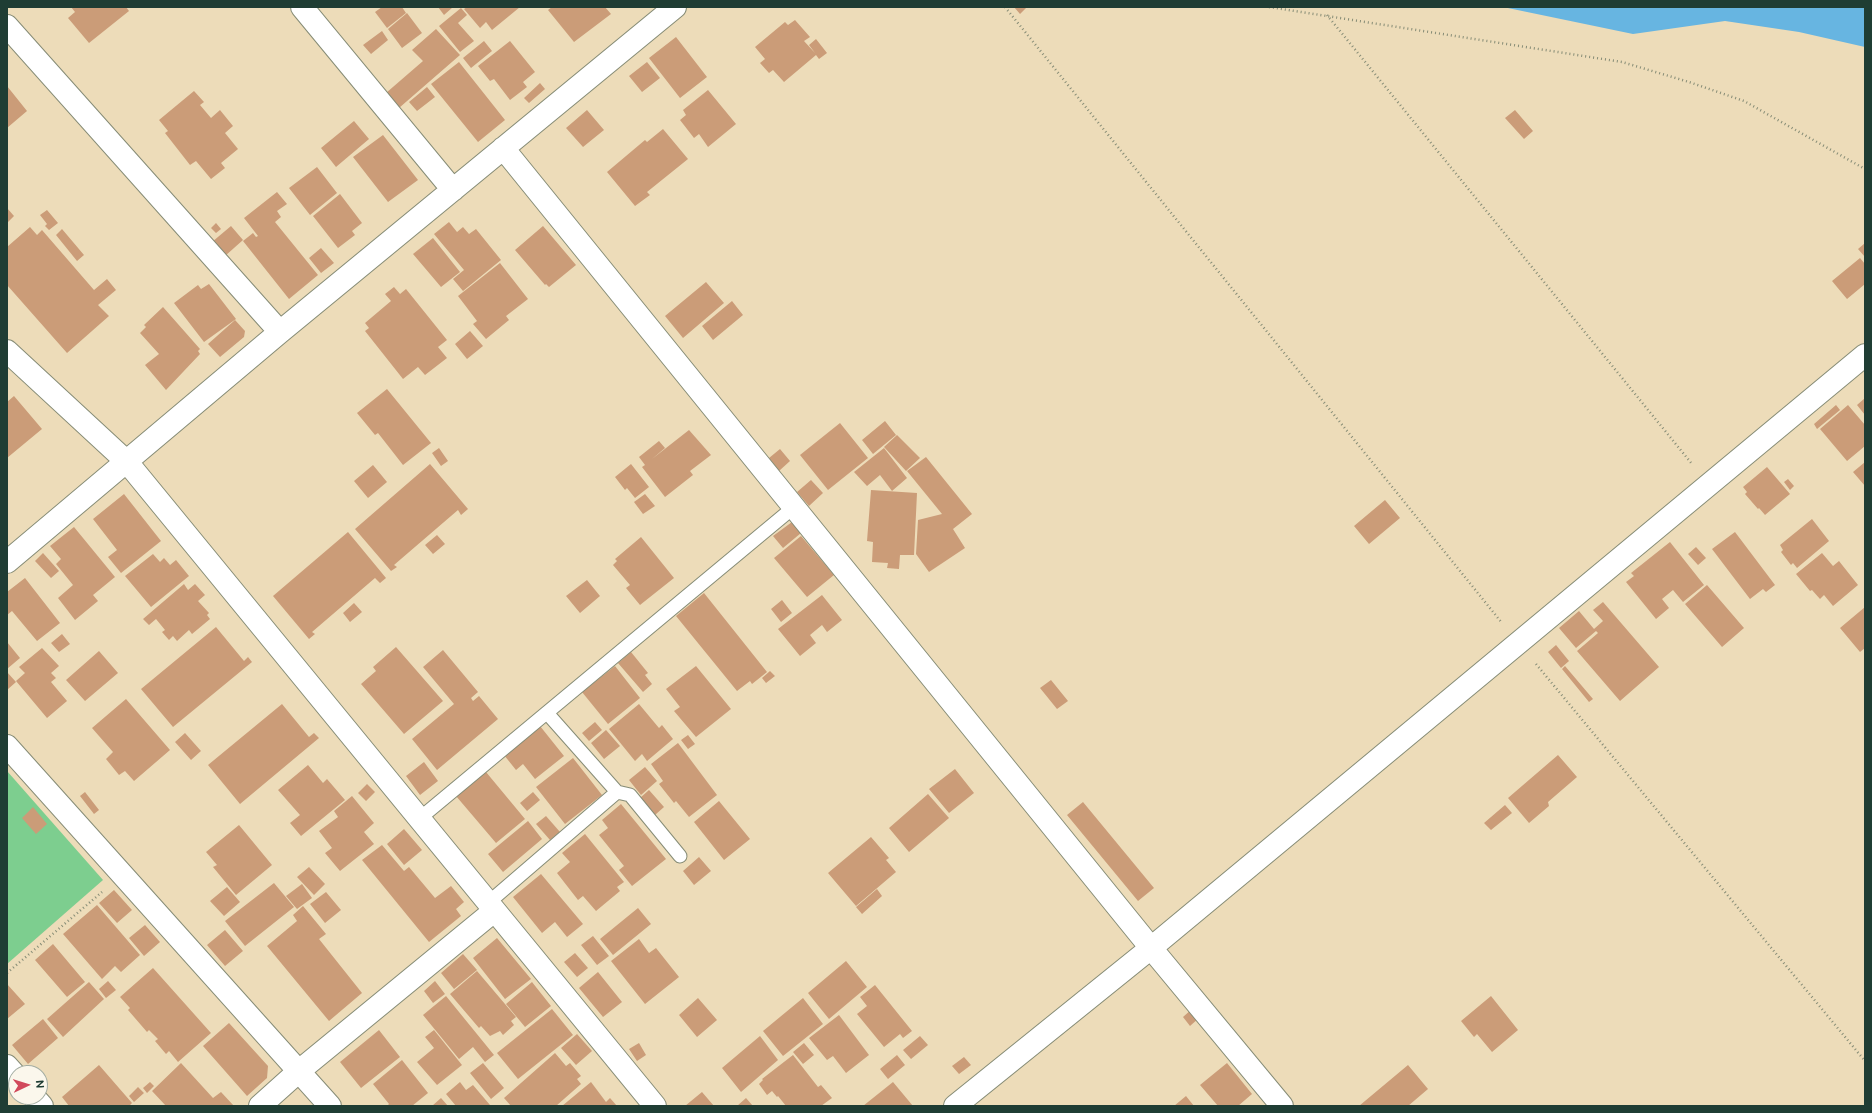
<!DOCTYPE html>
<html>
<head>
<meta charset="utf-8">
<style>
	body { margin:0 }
	#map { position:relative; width:1872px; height:1113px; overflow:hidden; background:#eddcb9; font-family:"Balsamiq Sans",sans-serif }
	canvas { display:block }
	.frame { position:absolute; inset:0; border:8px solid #1f3d34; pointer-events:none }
	.north { position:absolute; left:8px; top:1065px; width:40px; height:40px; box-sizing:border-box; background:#fbf7ec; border:1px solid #a3ada2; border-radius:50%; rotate:86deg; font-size:11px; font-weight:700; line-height:16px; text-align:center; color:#1f3d34 }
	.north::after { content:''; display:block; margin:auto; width:14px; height:18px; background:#d1495b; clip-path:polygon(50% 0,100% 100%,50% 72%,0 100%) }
</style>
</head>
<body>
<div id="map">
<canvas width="1872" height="1113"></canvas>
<div class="frame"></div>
<div class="north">N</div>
</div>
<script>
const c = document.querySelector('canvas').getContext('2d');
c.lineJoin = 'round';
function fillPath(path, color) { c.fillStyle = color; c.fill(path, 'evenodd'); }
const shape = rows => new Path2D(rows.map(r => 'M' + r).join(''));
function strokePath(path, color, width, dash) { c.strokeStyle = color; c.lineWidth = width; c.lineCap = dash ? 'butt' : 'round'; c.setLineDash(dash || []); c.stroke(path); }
const green = shape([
	[7,771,103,880,7,964]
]);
const water = shape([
	[1503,7,1865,7,1865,47,1799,32,1725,21,1633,34]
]);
const building = shape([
	[71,7,126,7,129,11,89,43,68,18,75,12],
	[382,7,402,7,406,13,387,28,375,12],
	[438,7,453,7,444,15],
	[467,7,520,7,492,30,486,22,480,28,464,9],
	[552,7,605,7,611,14,574,42,548,10],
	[1014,7,1027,7,1020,14],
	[461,8,467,15,458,23,474,41,460,52,439,26],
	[407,13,422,33,402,48,388,29],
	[795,20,810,37,804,41,815,53,809,45,816,39,827,53,819,59,816,55,784,82,773,70,769,73,760,63,765,59,755,47,785,22,788,25],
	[436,29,460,55,399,108,386,93,423,61,412,50],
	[382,31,388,40,371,54,363,45],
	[676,37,707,77,680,98,649,58],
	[484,41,492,51,471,68,463,58],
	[510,41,535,72,523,82,527,87,510,100,494,79,490,81,478,66],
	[459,62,505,120,478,142,431,84],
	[647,62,660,78,642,92,629,76],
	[540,83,545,89,529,103,524,98],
	[7,86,27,111,7,128],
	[427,87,435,97,417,111,409,102],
	[708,90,736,124,708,147,699,134,694,138,680,120,686,115,683,110],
	[194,91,204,102,200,105,211,118,220,110,233,126,225,133,238,149,221,163,225,168,211,179,196,161,190,165,165,133,168,131,159,120],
	[587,110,604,130,583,147,566,128],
	[1515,110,1533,131,1524,139,1505,118],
	[354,121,369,139,336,167,321,148],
	[663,129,688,159,647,192,650,195,635,206,607,172,645,140,647,142],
	[383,135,418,180,388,202,353,157],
	[317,167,337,193,310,215,289,188],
	[277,192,287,204,277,211,281,217,275,222,318,275,289,299,243,241,253,233,256,237,258,236,244,218],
	[340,194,362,223,352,231,355,235,338,248,313,216],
	[7,208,14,216,7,223],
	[47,210,58,223,49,230,45,226,47,224,40,215],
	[449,222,457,232,463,227,469,234,476,229,501,260,463,291,453,279,464,270,434,234],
	[216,223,221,229,216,233,211,228],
	[231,226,243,240,225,256,212,242],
	[543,226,576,265,549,287,546,284,545,285,515,250],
	[30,227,37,235,42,230,94,290,107,279,116,290,98,305,109,316,67,353,7,285,7,247],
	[62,229,84,255,77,261,56,235],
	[433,238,460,272,441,287,413,254],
	[1865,243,1865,257,1858,249],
	[321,248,334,263,321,273,309,258],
	[1860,258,1865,264,1865,284,1847,299,1832,281],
	[500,263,528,299,506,316,509,320,486,339,473,324,477,321,458,296],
	[706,282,724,303,683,338,665,316],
	[209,284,236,319,204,342,174,303,198,285,201,289],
	[394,287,400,294,406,289,447,340,438,347,447,358,425,375,418,367,403,379,365,331,369,328,365,323,391,301,385,294],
	[732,301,743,315,713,340,702,326],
	[163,307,200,349,198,351,200,354,166,390,145,365,159,354,140,333,146,327,144,325],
	[235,320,245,331,244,337,220,357,208,344],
	[470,331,483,346,467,359,455,344],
	[387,389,431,443,403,465,378,433,375,435,357,413],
	[14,396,42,429,7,458,7,402],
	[1865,398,1865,415,1857,405],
	[1836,405,1840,410,1817,429,1814,424],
	[1848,405,1865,425,1865,446,1847,461,1820,429],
	[885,421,896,435,873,454,862,440],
	[840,423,868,458,828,490,800,455],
	[689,430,711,455,690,471,693,475,665,497,642,467,645,465,639,457,659,441,665,448,652,459],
	[897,435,920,458,906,471,884,447],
	[439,448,448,461,441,466,432,453],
	[884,448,907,478,892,491,880,475,867,486,854,472],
	[780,449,790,461,779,471,769,458],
	[926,457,972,514,953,529,965,548,929,572,916,554,918,520,942,514,907,471],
	[1865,462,1865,486,1853,472],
	[430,464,468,509,461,515,458,510,394,565,397,567,391,571,355,529],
	[631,464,649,487,635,498,627,488,625,490,615,477],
	[373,465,387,482,368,498,354,481],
	[1767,467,1790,494,1765,515,1759,508,1758,509,1745,494,1747,492,1743,487],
	[1788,479,1794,486,1790,490,1784,482],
	[811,480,823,493,809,506,797,492],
	[871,490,917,493,914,555,900,555,899,569,887,568,888,563,872,562,873,542,867,541],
	[124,494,161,541,121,573,108,557,117,550,93,519],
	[645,494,655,506,643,514,634,502],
	[1385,500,1400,518,1369,544,1354,526],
	[1812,519,1829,541,1797,568,1793,563,1791,565,1781,552,1783,550,1780,545],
	[792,522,801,533,783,548,773,536],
	[74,527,115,577,93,595,98,601,75,620,58,598,73,585,56,564,61,559,50,546],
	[348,532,386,578,380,583,375,578,312,632,315,634,309,639,273,596],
	[1735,532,1775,585,1766,592,1763,589,1750,599,1712,549],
	[437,535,445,544,433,554,425,545],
	[801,536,834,575,807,597,774,558],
	[641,537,674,578,640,605,626,588,630,585,613,565,617,561,615,559],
	[1670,542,1704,585,1683,602,1673,590,1662,599,1669,608,1656,619,1626,582,1634,576,1631,573],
	[1696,547,1706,558,1698,565,1688,554],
	[43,553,59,571,51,578,35,561],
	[1822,553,1833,566,1839,561,1858,585,1833,606,1824,595,1820,599,1812,590,1810,591,1796,574],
	[153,554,160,562,164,558,170,565,176,560,189,576,151,607,125,576],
	[25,578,60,623,37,641,12,611,7,615,7,592],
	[587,580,600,596,580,613,566,596],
	[184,584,188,590,195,584,205,595,198,601,209,613,207,615,210,619,192,634,189,630,177,641,173,636,169,640,162,632,165,630,156,619,149,625,143,619],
	[1707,585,1744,628,1722,647,1685,604],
	[704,593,767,672,752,684,750,681,737,691,676,616],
	[822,595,842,620,827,632,822,625,810,635,816,643,800,656,778,629],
	[782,600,792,613,781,622,771,609],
	[1603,602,1659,667,1620,701,1577,651,1598,633,1596,631,1576,648,1559,628,1579,611,1594,629,1603,621,1593,610],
	[354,603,362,612,350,622,343,613],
	[1865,607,1865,648,1860,652,1840,628],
	[216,627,244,661,248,657,252,662,173,727,141,689],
	[62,634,70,644,59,652,51,643],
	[7,642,20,658,7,669],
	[1556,645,1569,661,1561,668,1548,652],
	[396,647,443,701,404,734,361,684,376,671,373,667],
	[42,648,59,666,51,673,56,678,51,682,67,701,47,718,16,681,25,673,19,667],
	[443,650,478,692,471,698,473,701,479,696,498,719,437,770,412,739,454,704,423,667],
	[99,651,118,673,85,701,66,680],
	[631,652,648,673,645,675,652,684,643,692,618,663],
	[615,666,640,698,608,724,582,692],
	[696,666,731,709,696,737,674,711,680,707,666,689],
	[1565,666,1593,699,1589,702,1562,669],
	[770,671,775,676,766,683,762,678],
	[7,672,16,682,7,690],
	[1051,680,1068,701,1057,709,1040,688],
	[126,699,170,750,134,781,125,771,119,775,106,759,113,752,92,728],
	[282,704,309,737,314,733,319,738,240,804,208,765],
	[639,704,659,728,662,725,673,739,647,761,642,754,635,761,609,729],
	[595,722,602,730,589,741,582,733],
	[540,726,564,756,535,779,523,764,516,770,504,755],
	[606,730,620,746,604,759,591,743],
	[185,733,201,751,191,760,175,742],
	[688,735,695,744,688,749,681,740],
	[678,743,717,795,689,817,676,801,674,803,659,784,663,781,651,764],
	[1558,755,1577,777,1548,802,1549,806,1529,823,1508,798],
	[573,758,602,795,565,824,536,787],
	[424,762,438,781,420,795,406,776],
	[308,765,323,783,327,779,345,800,301,836,290,823,300,815,278,790],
	[645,767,657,781,641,795,629,780],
	[955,769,974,793,949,813,929,789],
	[486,772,525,819,496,843,456,796],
	[367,784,375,792,366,801,358,793],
	[649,790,664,807,655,815,640,798],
	[85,792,99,810,94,814,80,796],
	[533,792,540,800,527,811,520,803],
	[928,794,949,818,909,852,889,828],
	[352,796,374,823,364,832,374,844,340,871,325,853,332,848,319,831,338,817,334,811],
	[719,801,750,839,724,860,694,822],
	[1083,802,1154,888,1138,901,1067,815],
	[621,804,666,859,632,886,619,870,624,866,599,835,608,828,602,820],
	[1505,805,1512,813,1491,830,1484,823],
	[33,807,47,824,36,834,22,818],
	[546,816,560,832,550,840,536,824],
	[528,821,542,839,503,872,488,854],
	[239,825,272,865,236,895,213,867,217,865,206,852],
	[404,829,422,850,404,865,387,844],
	[585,834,624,882,617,887,620,891,596,911,583,896,578,900,557,873,570,862,562,853],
	[871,837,889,858,886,860,896,872,856,906,828,873],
	[382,845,404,871,409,867,435,898,451,886,464,902,456,909,461,916,429,942,362,860],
	[699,857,711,871,694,885,683,871],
	[309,867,325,884,314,895,297,877],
	[541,874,583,924,567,937,555,922,542,933,513,897],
	[274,883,294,907,245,946,225,921],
	[302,884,312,898,297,909,286,896],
	[227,887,240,902,224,916,210,901],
	[877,889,882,896,862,914,856,907],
	[114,890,132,910,117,923,99,903],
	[326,892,341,910,325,923,310,904],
	[97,905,140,955,121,972,115,966,102,979,63,934],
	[303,906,326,934,319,939,362,993,329,1021,267,946,297,921,293,915],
	[638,908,651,924,613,955,600,939],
	[145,925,160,942,144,956,129,938],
	[225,930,243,951,225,966,207,945],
	[593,936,609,956,597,965,581,945],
	[497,938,531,979,505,999,473,958],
	[639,939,649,953,656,948,679,977,645,1004,611,961],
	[53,944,85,982,67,997,35,960],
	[575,953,588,968,577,977,564,962],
	[463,954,477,970,454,989,441,973],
	[846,961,867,987,829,1019,808,993],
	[153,968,211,1033,178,1062,169,1051,166,1054,155,1041,158,1039,149,1030,147,1032,128,1010,130,1008,120,997],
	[477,971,516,1017,511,1021,514,1025,503,1035,500,1031,490,1036,481,1026,479,1028,450,994],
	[598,972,622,1002,603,1017,579,988],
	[108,981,116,990,106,998,99,989],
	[435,981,445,994,433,1003,424,991],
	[89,982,104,999,63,1037,47,1019],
	[532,982,551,1006,525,1027,506,1004],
	[7,984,25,1004,7,1019],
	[875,985,912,1031,903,1038,900,1034,884,1047,857,1014,867,1006,860,997],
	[446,996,494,1055,485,1062,473,1047,459,1059,423,1015],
	[1491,996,1518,1030,1492,1052,1477,1034,1474,1037,1461,1021],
	[698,998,717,1020,697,1037,679,1015],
	[803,998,823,1024,783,1056,763,1031],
	[552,1009,573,1035,518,1079,497,1053],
	[1192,1009,1199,1018,1190,1026,1183,1017],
	[839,1015,869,1055,846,1073,833,1056,827,1060,809,1038],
	[43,1019,58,1038,28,1064,12,1045],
	[229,1023,268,1066,267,1078,247,1096,203,1046],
	[379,1030,400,1057,361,1088,340,1062],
	[434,1030,462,1065,437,1085,417,1062,434,1048,425,1037],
	[577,1034,592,1051,576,1065,561,1048],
	[760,1036,778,1060,741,1092,722,1068],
	[920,1036,928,1045,911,1059,903,1050],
	[639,1043,646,1055,637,1061,629,1049],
	[804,1043,814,1055,803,1064,793,1052],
	[555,1053,566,1066,570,1063,581,1076,577,1079,581,1084,556,1106,511,1106,504,1098],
	[793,1055,818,1087,821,1085,832,1098,821,1106,786,1106,778,1096,777,1097,772,1091,767,1095,759,1084,763,1080,762,1079],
	[897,1055,905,1065,888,1079,880,1069],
	[964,1057,971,1065,959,1074,952,1066],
	[402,1060,428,1093,412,1106,387,1106,389,1104,373,1084],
	[181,1063,213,1098,221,1092,234,1106,166,1106,152,1091],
	[483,1063,504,1088,491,1099,470,1073],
	[1227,1063,1252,1094,1238,1106,1218,1106,1200,1085],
	[99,1065,132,1103,129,1106,69,1106,62,1097],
	[1408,1065,1428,1089,1408,1106,1359,1106],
	[150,1082,154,1086,147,1093,143,1088],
	[460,1082,466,1090,473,1085,490,1105,456,1106,446,1094],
	[591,1082,606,1102,610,1098,617,1106,562,1106],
	[893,1082,913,1106,863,1106],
	[138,1087,144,1093,134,1102,129,1096],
	[702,1092,714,1106,685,1106],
	[1186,1096,1194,1106,1174,1106],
	[441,1098,448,1106,432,1106],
	[746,1098,753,1106,737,1106]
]);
const path = shape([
	[1005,7,1502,623],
	[1269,7,1622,62,1689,82,1744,101,1865,169],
	[1327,15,1692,464],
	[1536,664,1865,1061],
	[7,973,102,892]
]);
const service = shape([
	[547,713,617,792,630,795,680,856],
	[419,819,794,507],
	[488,903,617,792]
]);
const minor = shape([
	[302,7,453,190],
	[7,26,280,332],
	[503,148,1151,948,1282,1106],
	[7,351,127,462,655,1106],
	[7,562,280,332,675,7],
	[7,1066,16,1076],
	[34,1097,42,1106],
	[260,1106,299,1071,494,911]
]);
const tertiary = shape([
	[7,746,330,1106],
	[955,1106,1151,948,1865,355]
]);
fillPath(green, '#7dce8f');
fillPath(water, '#67b5e1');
fillPath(building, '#cb9c78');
strokePath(service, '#868c76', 15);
strokePath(minor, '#868c76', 24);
strokePath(tertiary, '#868c76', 24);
strokePath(path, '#868c76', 2.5, [1, 3]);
strokePath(service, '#fff', 13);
strokePath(minor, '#fff', 22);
strokePath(tertiary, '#fff', 22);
</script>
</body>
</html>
